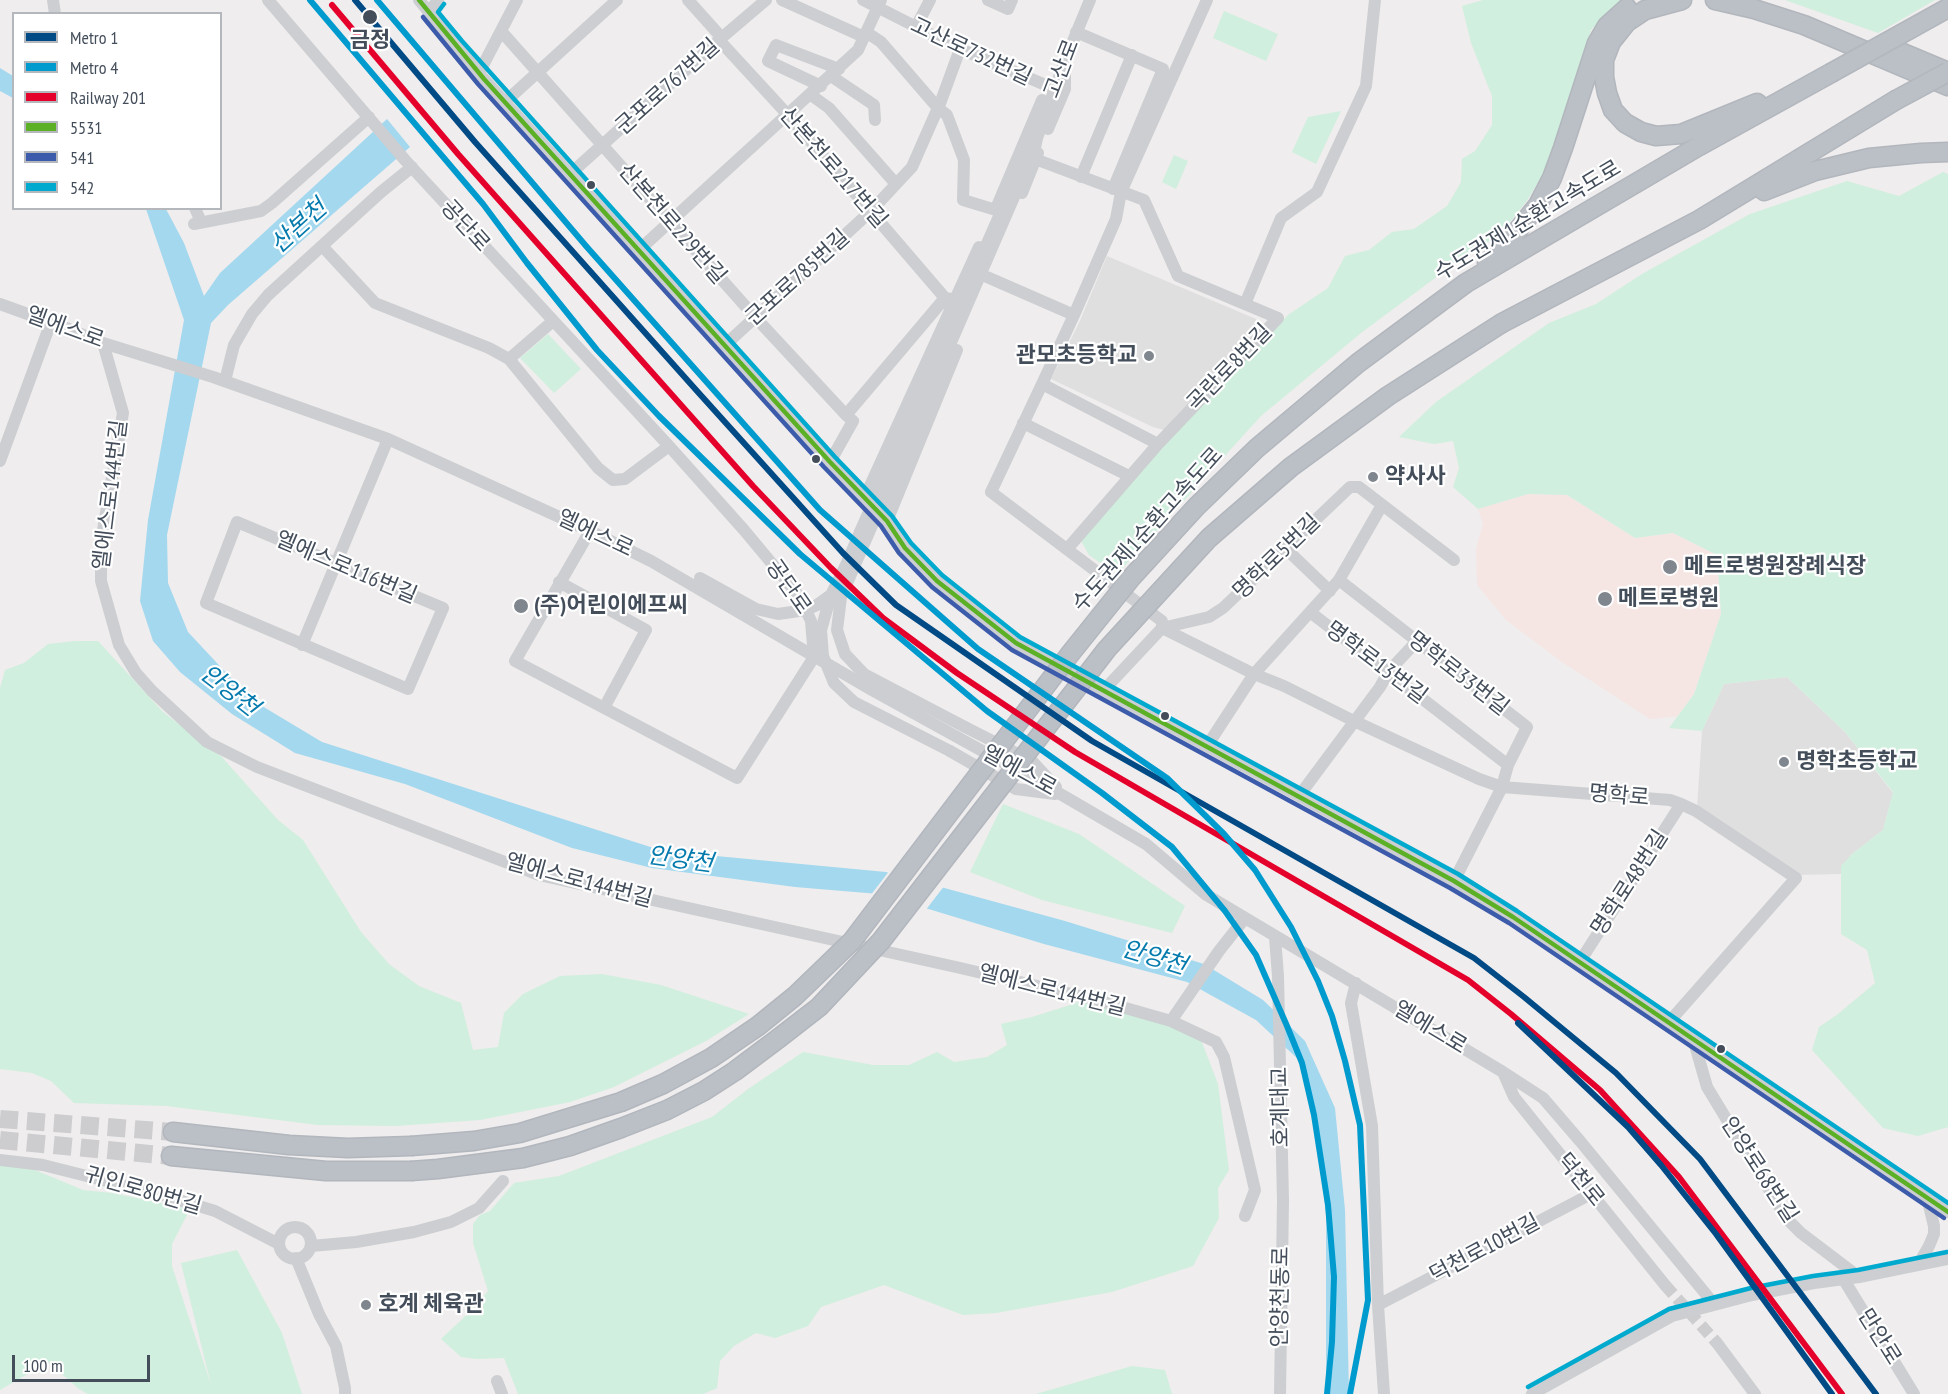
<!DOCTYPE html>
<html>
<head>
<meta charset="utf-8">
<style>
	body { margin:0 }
	#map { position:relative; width:1948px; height:1394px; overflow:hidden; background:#efeded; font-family:"PT Sans Narrow",sans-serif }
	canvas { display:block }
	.legend { position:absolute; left:12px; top:12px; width:210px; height:198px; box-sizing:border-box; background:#fff; border:2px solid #b4b8bd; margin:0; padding:8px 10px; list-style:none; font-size:18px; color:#444e5b }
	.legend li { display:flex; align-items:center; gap:12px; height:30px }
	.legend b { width:30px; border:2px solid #b4b8bd }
	.scale { position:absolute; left:12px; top:1355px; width:138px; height:27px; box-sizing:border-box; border:3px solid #444e5b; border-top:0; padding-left:8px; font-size:18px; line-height:21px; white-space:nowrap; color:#444e5b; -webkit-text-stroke:4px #fff; paint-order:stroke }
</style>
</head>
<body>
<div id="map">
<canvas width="1948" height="1394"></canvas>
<ul class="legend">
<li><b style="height:8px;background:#004a85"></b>Metro 1</li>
<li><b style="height:8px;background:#009bce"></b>Metro 4</li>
<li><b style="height:8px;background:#e4002b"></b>Railway 201</li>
<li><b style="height:8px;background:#5bb025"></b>5531</li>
<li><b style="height:8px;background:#3d5bab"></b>541</li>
<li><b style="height:8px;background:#00a9ce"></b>542</li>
</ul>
<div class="scale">100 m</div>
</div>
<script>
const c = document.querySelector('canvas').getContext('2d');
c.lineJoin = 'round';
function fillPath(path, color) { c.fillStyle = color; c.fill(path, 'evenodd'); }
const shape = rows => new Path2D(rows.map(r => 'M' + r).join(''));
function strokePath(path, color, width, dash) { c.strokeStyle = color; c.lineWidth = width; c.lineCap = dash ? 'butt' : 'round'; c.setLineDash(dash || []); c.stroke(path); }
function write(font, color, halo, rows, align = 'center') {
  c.font = font + ' "PT Sans Narrow","Noto Sans KR",sans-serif'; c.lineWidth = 4.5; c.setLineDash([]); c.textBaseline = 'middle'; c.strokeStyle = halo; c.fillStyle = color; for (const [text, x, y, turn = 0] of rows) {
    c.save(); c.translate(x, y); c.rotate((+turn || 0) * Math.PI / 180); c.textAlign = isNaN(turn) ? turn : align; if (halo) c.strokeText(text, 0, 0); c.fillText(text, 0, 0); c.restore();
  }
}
const education = shape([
	[1107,256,1256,319,1259,323,1260,328,1258,333,1164,430,1153,427,1051,379,1079,323],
	[1787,677,1845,732,1893,793,1883,830,1852,854,1842,866,1841,874,1797,875,1697,808,1702,731,1724,684]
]);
const medical = shape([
	[1528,494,1567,495,1635,538,1673,533,1717,555,1721,614,1694,694,1678,716,1650,719,1562,662,1506,620,1477,585,1476,548,1483,524,1478,509]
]);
const green = shape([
	[1483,0,1624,0,1610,10,1591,30,1549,165,1526,202,1502,232,1431,281,1361,333,1261,416,1118,573,1099,562,1089,555,1081,541,1164,443,1234,370,1288,315,1328,288,1345,256,1369,250,1392,232,1414,229,1447,206,1461,182,1462,159,1475,151,1492,125,1492,96,1471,43,1462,6],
	[1785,0,1935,0,1878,33],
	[1224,11,1278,34,1266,61,1213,38],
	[1341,111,1316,164,1292,152,1308,117],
	[1174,155,1188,161,1176,189,1162,182],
	[1943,172,1948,174,1948,1127,1918,1136,1883,1128,1812,1050,1819,1027,1838,1014,1875,983,1867,950,1841,934,1841,866,1852,854,1883,830,1893,792,1845,732,1787,677,1724,684,1702,731,1669,728,1694,694,1721,614,1717,555,1673,533,1635,538,1567,495,1528,494,1478,509,1453,487,1459,468,1453,441,1434,444,1399,437,1436,402,1549,323,1596,304,1642,274,1750,214,1847,181,1899,196],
	[548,334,581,369,554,393,520,358],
	[75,641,98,641,163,712,221,756,278,820,303,840,361,932,389,964,419,986,461,1003,473,1050,498,1047,504,1013,523,994,560,976,602,974,661,985,749,1014,706,1041,614,1087,570,1102,480,1120,395,1126,318,1125,167,1106,74,1103,51,1081,32,1073,0,1069,0,688,5,670,24,663,48,644],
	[1003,804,1079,834,1185,906,1172,933,1042,900,970,872],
	[1089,999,1196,1027,1218,1084,1229,1170,1218,1188,1219,1218,1193,1266,1112,1292,996,1313,963,1315,884,1285,821,1307,808,1326,775,1338,756,1333,734,1346,720,1361,717,1388,703,1394,518,1394,504,1358,476,1359,461,1357,441,1339,473,1309,488,1291,473,1243,473,1224,480,1215,490,1211,514,1183,559,1176,712,1117,748,1089,803,1052,873,1065,909,1065,937,1052,954,1062,987,1057,1007,1045,1001,1024,1032,1017],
	[0,1162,35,1170,83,1190,112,1193,190,1209,172,1244,172,1266,211,1385,181,1263,237,1250,282,1333,302,1394,88,1394,79,1389,48,1362,0,1390],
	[1132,1366,1165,1370,1172,1394,1036,1394]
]);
const water = shape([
	[0,68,13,76,13,98,0,91],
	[387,119,410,147,228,305,211,323,167,535,168,583,188,632,230,677,262,706,322,742,663,851,886,872,1065,921,1204,964,1263,1000,1305,1041,1335,1108,1345,1210,1349,1394,1326,1394,1326,1214,1316,1119,1298,1059,1256,1020,1187,982,1044,944,879,894,795,887,652,868,572,848,405,784,295,753,232,714,180,672,153,641,140,601,148,520,184,320,146,209,166,209,184,243,204,296,220,273]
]);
const pier = shape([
	[890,870,945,885,925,911,878,897,870,896]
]);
const minorTunnel = shape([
	[1665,1285,1717,1343]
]);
const highwayTunnel = shape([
	[0,1119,173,1132],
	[0,1140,171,1156]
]);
const minor = shape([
	[53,0,55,14],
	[268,0,405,160,669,446,744,530,799,596,811,621,814,657,737,778,515,661,590,531],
	[419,0,484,79,830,462,887,521,905,548,937,581,1016,643,1299,796,1454,881,1513,917,1948,1212],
	[688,0,722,38],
	[782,0,864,37],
	[863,0,960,49,1048,86],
	[988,0,1008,9,1012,0],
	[429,12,438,0],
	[916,27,930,0],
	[501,31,755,317,846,415],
	[866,32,881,42,938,108,947,115,964,160,963,200,996,210],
	[1076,32,1163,69,1113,189],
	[719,40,788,115,945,298],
	[479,73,517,0],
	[831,76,874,105,875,120],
	[821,86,768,61,776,45,839,69],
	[811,95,829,108,896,184],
	[505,102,617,0],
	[1048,129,1065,89,1065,69],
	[1035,148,1037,138,1066,58,1090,0],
	[1035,159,1144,200,1178,276,1278,318,1158,444,1068,548],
	[570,174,719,40,766,0],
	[1081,177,1132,55],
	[1022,193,1038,153],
	[997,206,1042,100],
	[195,208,201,222],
	[194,224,261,211,272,203,369,117],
	[323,247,375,303,489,348,509,359,598,468,613,480,625,479,669,446],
	[639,250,858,50,881,0],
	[987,277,1074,315],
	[0,304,69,329,103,343,213,377,388,439,590,531,651,561,872,690,1062,795,1146,844,1205,894,1503,1072,1543,1098,1580,1141,1714,1304],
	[1245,304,1281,218,1317,192,1366,86,1375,0],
	[103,343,123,413,101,542,101,581,119,645,136,673,152,691,207,742,257,767,539,875,956,967,1101,1001,1171,1021,1216,1042,1224,1057,1255,1190,1245,1216],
	[725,345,871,211,912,167,941,101,960,49],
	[509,359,553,321],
	[225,381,234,345,252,314,268,295,381,192,412,167],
	[1042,384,1074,315,1116,219,1121,192,1207,0],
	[1023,423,1129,476],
	[0,461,51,322],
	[830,462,853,421,846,415,945,298,951,299],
	[864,499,979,247],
	[881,504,1020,183],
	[887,521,957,350],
	[237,522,443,608,408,689,206,603,237,522],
	[1285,548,1330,591],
	[845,567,860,532],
	[1339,580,1527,727,1508,765,1502,787,1454,881],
	[559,582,646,630,604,708],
	[1310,612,1339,580,1382,505],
	[1162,628,1254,674,1284,686,1354,721,1479,779,1502,787,1670,800,1681,804,1696,811,1796,878,1669,1022],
	[1162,628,1209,617,1223,608,1350,487,1359,487,1454,560],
	[302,645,388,439],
	[1103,691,1162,628,1162,621,991,492,1042,384,1158,444],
	[965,727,1032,761,1056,787],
	[1207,746,1254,674,1310,612,1508,765],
	[950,751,1016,789,1055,794],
	[1299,796,1380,687,1389,671,1416,642],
	[1275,937,1278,976,1283,1201,1280,1394],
	[1579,963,1681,804],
	[1356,983,1351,1003,1372,1126,1378,1305,1384,1394],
	[1171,1021,1219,951,1245,918],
	[1693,1038,1707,1087,1787,1219,1801,1233,1859,1277],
	[1503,1072,1514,1097,1665,1285],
	[0,1160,43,1165,166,1196,215,1211,279,1244],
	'279 1243a16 16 0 1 1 32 0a16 16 0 1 1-32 0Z',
	[311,1246,356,1242,414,1232,451,1222,479,1208,503,1181],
	[296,1258,319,1314,336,1346,345,1388,345,1394],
	[1918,1265,1929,1246,1934,1234,1934,1226,1927,1197],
	[1844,1280,1914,1394],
	[1378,1305,1591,1194],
	[1717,1343,1755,1394],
	[497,1381,502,1394],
	[1532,1394,1672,1316,1752,1295,1814,1283,1859,1277,1948,1259]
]);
const highway = shape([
	[1682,0,1645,10,1627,22,1611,42,1604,60,1604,77,1607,93,1613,110,1625,123,1641,132,1656,136,1681,134,1757,103],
	[1715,0,1754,9,1804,25,1948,86],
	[1886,46,1948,72],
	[1764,191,1815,171,1869,158,1921,153,1948,152],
	[1487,263,1509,241,1538,205,1552,178,1563,148,1597,43,1607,26,1627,8],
	[1466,283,1699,146,1831,73],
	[1502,323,1699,220,1896,100],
	[173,1132,289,1145,348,1148,411,1146],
	[171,1156,326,1171,411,1171]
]);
const minorBridge = shape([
	[873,523,841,597,837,630,845,654,864,674,965,727],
	[860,532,1030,146,1037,138],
	[845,567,831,595,821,630,823,656,834,683,854,702,950,751],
	[700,578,756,609,778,614,806,610,817,605,831,595]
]);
const highwayBridge = shape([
	[1831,73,1948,8],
	[1896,100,1948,72],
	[411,1146,474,1141,520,1133,621,1102,663,1084,711,1058,758,1026,795,996,852,941,1070,654,1131,578,1197,506,1257,448,1358,363,1466,283],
	[411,1171,438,1169,523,1158,570,1146,621,1128,667,1110,704,1091,735,1071,779,1038,819,1007,881,941,1107,649,1209,538,1291,467,1388,396,1502,323]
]);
const bus1 = shape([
	[419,0,484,79,830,462,887,521,905,548,937,581,1016,643,1454,881,1513,917,1948,1212]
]);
const bus2 = shape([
	[423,17,478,84,824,467,881,526,899,553,932,587,1012,650,1450,888,1509,923,1944,1218]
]);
const bus3 = shape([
	[444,4,438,12,462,41,835,457,892,516,911,543,942,575,1020,637,1458,874,1517,911,1948,1203],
	[1528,1387,1669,1309,1751,1288,1813,1276,1858,1270,1947,1252]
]);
const rail1 = shape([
	[332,5,458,154,753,486,831,568,883,618,957,673,1075,752,1468,980,1511,1014,1600,1090,1679,1177,1842,1394]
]);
const metro1 = shape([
	[355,0,475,142,697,391,843,553,896,605,1092,741,1474,958,1524,997,1616,1073,1700,1159,1876,1394],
	[1518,1023,1628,1127,1661,1165,1716,1234,1832,1394]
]);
const metro2 = shape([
	[310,0,483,204,527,263,597,350,659,416,800,554,987,711,1102,793,1172,847,1225,911,1256,955,1287,1026,1302,1063,1314,1115,1328,1205,1334,1277,1332,1342,1327,1394],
	[377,0,586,246,820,510,978,649,1167,778,1224,834,1255,870,1291,927,1318,981,1332,1016,1345,1061,1360,1125,1368,1300,1350,1394]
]);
const markers = [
	[370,17,8,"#444e5b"],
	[591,185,5,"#444e5b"],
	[1149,356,6,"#80868e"],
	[816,459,5,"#444e5b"],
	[1373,477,6,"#80868e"],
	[1670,567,8,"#80868e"],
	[1605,599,8,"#80868e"],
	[521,606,8,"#80868e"],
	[1165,716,5,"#444e5b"],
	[1784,762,6,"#80868e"],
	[1721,1049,5,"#444e5b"],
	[366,1305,6,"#80868e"]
];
const stopNames = [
	["금정",370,41]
];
const streetNames = [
	["고산로732번길",971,52,25],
	["고산로",1062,69,-69],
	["군포로767번길",668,87,-42],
	["산본천로217번길",833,168,49],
	["수도권제1순환고속도로",1528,221,-31],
	["산본천로229번길",672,224,49],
	["공단로",465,226,48],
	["군포로785번길",798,278,-42],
	["엘에스로",65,328,20],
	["곡란로8번길",1230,368,-46],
	["엘에스로144번길",111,495,-83],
	["수도권제1순환고속도로",1148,530,-48],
	["엘에스로",595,534,25],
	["명학로5번길",1277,557,-44],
	["엘에스로116번길",346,568,23],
	["공단로",788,587,55],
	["명학로13번길",1376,663,37],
	["명학로33번길",1458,674,38],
	["엘에스로",1019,771,29],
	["명학로",1619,796,5],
	["엘에스로144번길",579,881,15],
	["명학로48번길",1630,883,-57],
	["엘에스로144번길",1052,991,14],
	["엘에스로",1430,1028,31],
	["호계대교",1281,1107,-91],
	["안양로68번길",1759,1170,57],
	["덕천로",1580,1180,51],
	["귀인로80번길",143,1191,16],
	["덕천로10번길",1485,1249,-28],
	["안양천동로",1281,1297,-89],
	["만안로",1879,1337,58]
];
const poiNames = [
	["관모초등학교",1137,356,"right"],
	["약사사",1385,477],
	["메트로병원장례식장",1684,567],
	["메트로병원",1618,599],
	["(주)어린이에프씨",534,606],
	["명학초등학교",1796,762],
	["호계 체육관",378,1305]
];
const waterNames = [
	["산본천",299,227,-42],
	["안양천",229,691,38],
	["안양천",680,860,8],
	["안양천",1154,958,17]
];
fillPath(education, '#e0dfdf');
fillPath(medical, '#f6e6e3');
fillPath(green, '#d0efde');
fillPath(water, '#a3d8ef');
fillPath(pier, '#efeded');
strokePath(minorTunnel, '#cdcdd0', 12, [12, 6]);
strokePath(highwayTunnel, '#cdcdd0', 18, [18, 9]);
strokePath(highway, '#b2b6bd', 21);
strokePath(minor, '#ccced1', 12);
strokePath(highway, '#bbbfc6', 18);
strokePath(highwayBridge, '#b2b6bd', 21, []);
strokePath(minorBridge, '#ccced1', 12);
strokePath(highwayBridge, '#bbbfc6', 18);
strokePath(bus1, '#5bb025', 4.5);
strokePath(bus2, '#3d5bab', 4.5);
strokePath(bus3, '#00a9ce', 4.5);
strokePath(rail1, '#e4002b', 6);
strokePath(metro1, '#004a85', 6);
strokePath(metro2, '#009bce', 6);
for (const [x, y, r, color] of markers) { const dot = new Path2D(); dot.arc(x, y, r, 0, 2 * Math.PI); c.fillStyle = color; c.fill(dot); strokePath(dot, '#fff', 2); }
write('bold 22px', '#444e5b', '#fff', stopNames);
write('22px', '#444e5b', '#fff', streetNames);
write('bold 22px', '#444e5b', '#fff', poiNames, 'left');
write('italic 24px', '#057aad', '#fff', waterNames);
</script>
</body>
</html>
